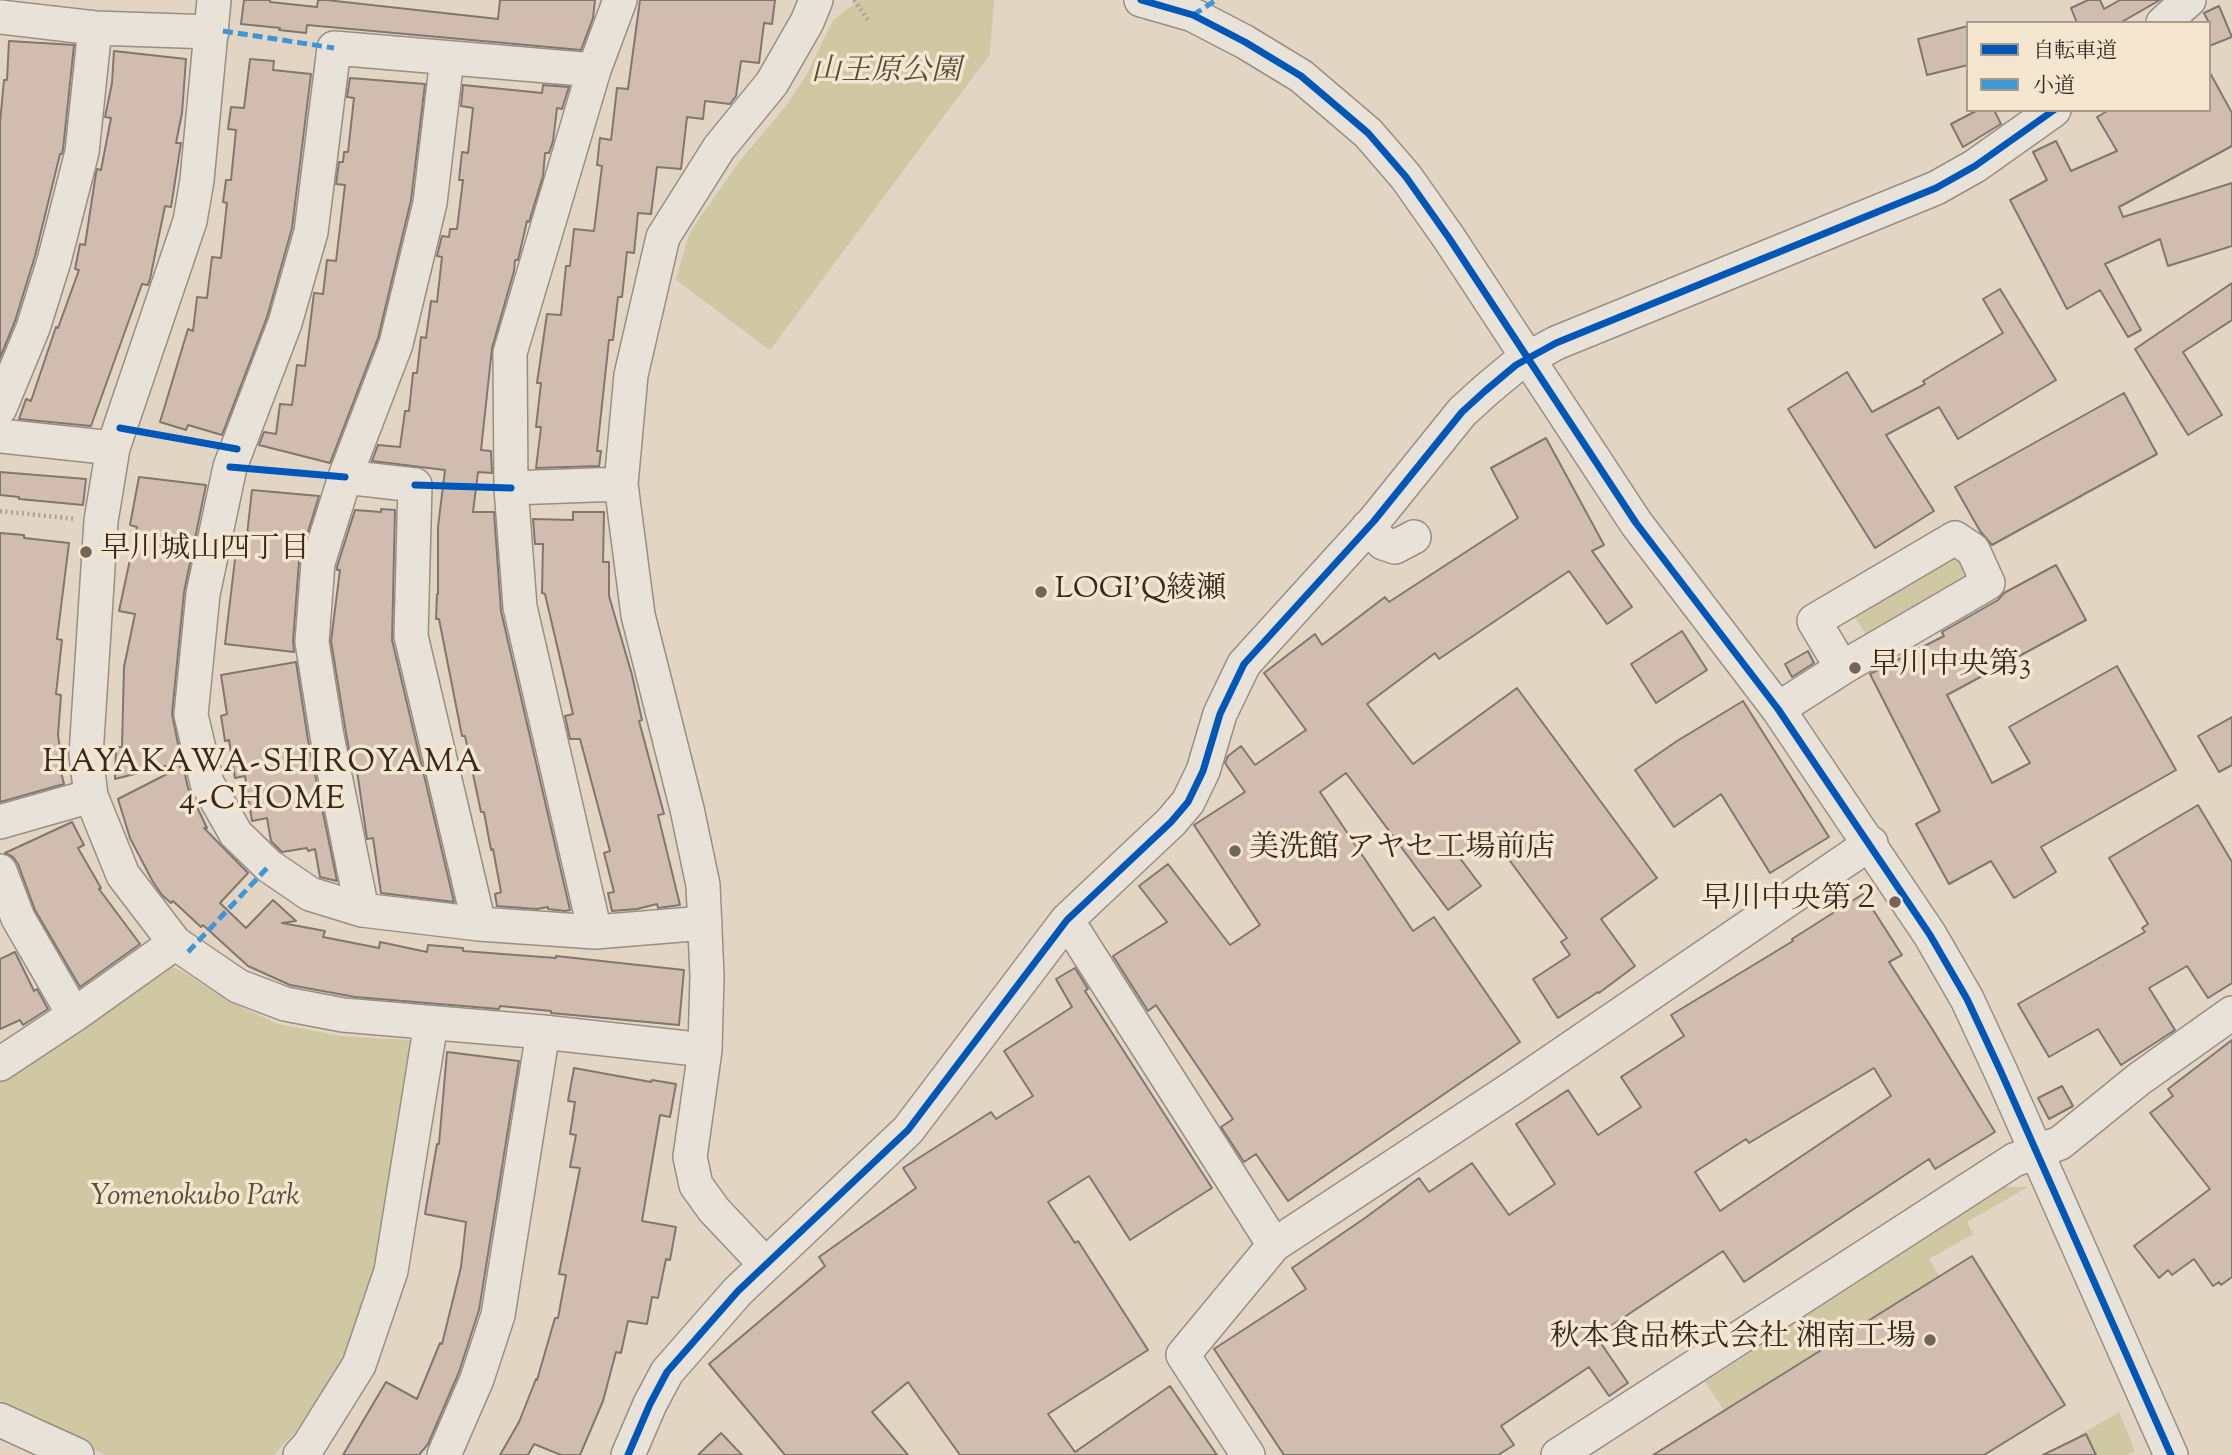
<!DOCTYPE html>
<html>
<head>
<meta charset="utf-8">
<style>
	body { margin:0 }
	#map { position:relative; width:2232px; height:1455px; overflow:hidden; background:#e2d5c3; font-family:"Sorts Mill Goudy","Noto Serif JP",serif }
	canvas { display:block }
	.legend { position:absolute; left:1966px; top:21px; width:245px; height:91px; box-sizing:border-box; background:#f5e6d0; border:2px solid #a89b8a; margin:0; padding:9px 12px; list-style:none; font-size:21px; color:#352a22 }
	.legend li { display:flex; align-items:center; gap:14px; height:35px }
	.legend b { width:35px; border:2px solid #a89b8a }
</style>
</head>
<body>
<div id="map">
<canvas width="2232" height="1455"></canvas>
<ul class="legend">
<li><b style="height:9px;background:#0057b8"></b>自転車道</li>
<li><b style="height:9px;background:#3e96d5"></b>小道</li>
</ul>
</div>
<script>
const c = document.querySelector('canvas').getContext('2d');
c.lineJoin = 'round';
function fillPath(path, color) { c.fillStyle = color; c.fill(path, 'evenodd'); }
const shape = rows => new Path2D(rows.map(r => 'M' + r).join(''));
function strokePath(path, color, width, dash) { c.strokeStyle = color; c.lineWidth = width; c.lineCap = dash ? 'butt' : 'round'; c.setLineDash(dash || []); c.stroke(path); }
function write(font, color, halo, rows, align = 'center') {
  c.font = font + ' "Sorts Mill Goudy","Noto Serif JP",serif'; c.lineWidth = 7; c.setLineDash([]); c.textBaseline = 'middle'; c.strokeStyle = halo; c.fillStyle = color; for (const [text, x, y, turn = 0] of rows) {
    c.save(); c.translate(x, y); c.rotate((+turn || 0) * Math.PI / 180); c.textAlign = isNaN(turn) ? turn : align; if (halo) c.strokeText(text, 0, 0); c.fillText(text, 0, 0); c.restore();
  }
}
const green = shape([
	[859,0,994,0,990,54,770,350,676,280,688,237,699,219,739,162,786,106,807,74,833,20],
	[1948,550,1963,555,1974,581,1872,644,1849,608],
	[166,965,180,970,231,1002,278,1024,341,1036,409,1040,418,1047,377,1287,357,1341,299,1427,274,1455,106,1455,0,1409,0,1078],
	[2005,1187,2028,1187,1967,1222,1973,1234,1929,1259,1939,1276,1724,1410,1705,1382],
	[2119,1412,2135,1451,2127,1455,2046,1455]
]);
const building = shape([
	[244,0,270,0,270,2,317,7,318,0,326,0,498,19,500,0,595,0,593,18,581,50,307,25,306,33,279,30,280,28,241,24,244,0],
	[640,0,775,0,772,24,764,23,759,63,741,61,736,96,730,104,705,101,703,119,687,117,681,169,657,167,651,214,638,213,634,253,627,252,622,297,618,297,613,340,609,340,597,451,601,451,599,466,536,468,541,427,536,427,541,383,537,383,547,314,561,315,566,266,570,266,574,229,594,231,602,166,597,165,600,138,611,140,617,88,628,89,640,0],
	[2088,0,2100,0,2104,9,2120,0,2160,0,2120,23,2077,23,2071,8,2088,0],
	[2219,6,2232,37,2209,46,2209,23,2204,13,2219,6],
	[1968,26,1968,65,1927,75,1918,39,1968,26],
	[9,41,74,45,63,149,62,154,60,154,35,256,15,321,0,358,0,123,4,80,7,80,9,41],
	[114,51,186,59,182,113,176,143,181,143,171,207,165,206,150,279,148,285,142,284,91,426,19,419,26,399,31,401,56,327,58,328,79,270,75,269,80,244,85,245,96,173,97,169,101,170,111,118,105,117,112,83,114,51],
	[250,59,274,61,273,70,311,74,292,228,267,317,222,435,188,425,186,430,160,422,188,329,193,331,197,297,207,298,212,257,221,258,227,203,223,202,226,180,231,180,236,130,228,129,231,107,244,108,250,59],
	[2209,71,2232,113,2232,146,2119,207,2123,217,2232,183,2232,246,2168,266,2160,239,2105,264,2141,330,2128,337,2100,290,2067,309,2010,200,2047,180,2033,152,2056,141,2071,171,2117,151,2097,117,2109,110,2209,110,2209,71],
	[350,78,425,84,411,200,378,338,330,463,259,445,264,432,276,434,280,404,292,405,297,365,305,366,314,293,323,294,327,260,336,261,345,185,336,184,339,162,343,162,344,152,348,152,354,98,347,97,350,78],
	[463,85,542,93,543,85,569,87,562,109,557,108,553,141,549,153,545,153,543,176,529,222,527,221,518,260,515,260,514,271,492,348,481,450,491,451,492,473,478,472,473,512,494,512,501,611,570,910,565,911,548,909,548,907,537,909,497,906,495,894,501,892,493,849,491,850,484,812,481,812,465,736,462,736,439,619,436,619,437,594,438,594,438,527,445,470,372,461,378,445,400,447,405,411,409,411,413,373,417,373,421,337,426,338,431,301,437,302,442,257,437,256,442,236,449,237,450,229,457,229,463,180,459,180,462,152,468,153,473,108,461,106,463,85],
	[1978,110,1994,110,2001,124,1963,147,1951,124,1978,110],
	[2232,283,2232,320,2183,352,2222,415,2188,435,2135,349,2232,283],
	[2000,289,2056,380,1958,439,1939,407,1886,435,1934,511,1875,548,1788,409,1847,372,1872,412,1925,384,1923,381,2003,333,1983,299,2000,289],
	[2124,393,2157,454,1992,545,1980,531,1955,487,2124,393],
	[1546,438,1604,545,1592,551,1632,607,1607,624,1569,571,1439,659,1435,653,1367,704,1413,764,1517,688,1657,878,1601,919,1635,966,1599,993,1598,992,1558,1018,1533,979,1570,955,1561,942,1567,938,1490,834,1459,857,1481,886,1448,910,1346,773,1320,792,1413,931,1434,917,1520,1042,1288,1201,1256,1154,1244,1162,1221,1127,1233,1119,1156,1005,1148,1011,1113,956,1167,922,1139,886,1168,864,1230,945,1260,925,1194,825,1245,792,1225,763,1228,756,1241,746,1255,765,1306,730,1264,673,1315,634,1322,645,1385,597,1389,602,1518,518,1491,468,1546,438],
	[0,472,86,479,83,505,19,499,19,497,0,495,0,472],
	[139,477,206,485,184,592,172,714,180,754,180,767,183,766,188,788,207,828,204,828,248,873,220,903,246,928,273,900,296,921,282,923,325,931,323,937,379,948,380,942,427,952,428,945,463,948,463,951,556,958,556,956,684,970,679,1025,551,1013,551,1011,500,1006,499,1009,355,997,290,985,248,966,203,925,201,927,173,901,171,903,162,895,153,882,130,838,118,799,169,773,166,766,115,779,116,747,122,747,124,667,135,614,119,611,137,527,130,525,139,477],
	[252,490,319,496,299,561,293,641,294,652,225,644,238,534,247,535,252,490],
	[381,509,395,510,392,640,454,902,381,893,373,838,367,839,356,764,352,765,346,733,331,641,340,570,337,570,337,567,355,510,381,512,381,509],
	[573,512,604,512,603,562,609,562,609,596,632,675,642,720,639,721,664,814,658,815,680,905,658,908,657,904,637,909,612,911,608,893,614,892,604,853,610,851,580,739,570,739,565,716,573,714,545,594,542,593,543,544,535,544,533,519,573,520,573,512],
	[0,533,24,535,24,538,69,543,57,639,62,640,56,694,61,695,58,735,61,756,57,756,64,784,0,802,0,533],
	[2056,565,2086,620,1947,695,1992,783,2030,763,2009,727,2117,666,2176,770,2041,847,2056,872,2014,898,1991,861,1949,884,1916,824,1940,811,1870,674,1944,636,1942,632,1998,600,2004,593,2056,565],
	[1682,631,1707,670,1656,703,1631,664,1682,631],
	[1808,651,1814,663,1792,677,1785,664,1808,651],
	[296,662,308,740,337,881,320,877,315,849,308,851,307,848,282,852,271,841,267,818,252,821,245,776,235,778,229,740,225,741,221,716,227,714,221,675,296,662],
	[1743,701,1829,837,1770,873,1721,794,1674,827,1635,770,1677,741,1743,701],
	[2232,717,2232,765,2219,772,2198,736,2232,717],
	[2198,805,2232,862,2232,983,2208,998,2187,966,2149,988,2175,1030,2121,1065,2098,1029,2049,1057,2018,1004,2145,932,2142,928,2148,924,2109,858,2198,805],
	[72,822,84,845,78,848,101,888,99,889,140,944,80,987,35,910,18,864,13,857,5,853,72,822],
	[1863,894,1902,955,1889,962,1931,1027,1995,1132,1935,1169,1929,1159,1744,1282,1723,1251,1596,1336,1628,1383,1609,1396,1589,1367,1501,1426,1514,1445,1498,1455,1284,1455,1214,1349,1306,1289,1292,1268,1365,1218,1419,1178,1429,1192,1472,1163,1509,1215,1555,1184,1516,1124,1568,1090,1598,1135,1641,1107,1621,1077,1684,1036,1671,1015,1793,941,1792,939,1863,894],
	[1874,1068,1891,1096,1720,1211,1695,1172,1746,1139,1749,1143,1874,1068],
	[15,952,34,991,37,989,48,1009,23,1025,20,1020,0,1029,0,959,15,952],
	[1075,968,1088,989,1085,991,1212,1188,1130,1240,1089,1176,1048,1202,1075,1243,1078,1241,1148,1350,1048,1414,1075,1452,1170,1386,1217,1455,960,1455,908,1382,872,1412,908,1455,785,1455,709,1364,825,1266,819,1257,916,1188,903,1168,991,1112,996,1119,1033,1096,1004,1051,1072,1007,1056,979,1075,968],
	[2232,1040,2232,1277,2221,1285,2219,1282,2213,1286,2194,1259,2172,1275,2168,1270,2159,1278,2134,1246,2210,1189,2150,1113,2173,1096,2168,1089,2232,1040],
	[447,1052,519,1061,479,1310,459,1372,428,1444,419,1455,343,1455,386,1382,417,1399,440,1343,442,1344,461,1267,466,1222,425,1214,437,1144,439,1144,447,1052],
	[574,1068,651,1082,652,1080,676,1084,670,1117,660,1115,642,1221,676,1227,670,1260,666,1259,658,1298,652,1297,647,1324,628,1321,621,1353,616,1352,603,1401,580,1455,561,1455,534,1444,528,1455,500,1455,519,1422,536,1379,537,1380,555,1318,558,1318,566,1275,559,1274,580,1168,570,1167,576,1135,570,1134,575,1102,568,1101,574,1068],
	[2062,1086,2073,1106,2049,1119,2038,1098,2062,1086],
	[1972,1256,2065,1405,1984,1455,1653,1455,1972,1256],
	[721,1433,742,1455,698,1455,721,1433],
	[2086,1434,2096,1455,2043,1455,2086,1434]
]);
const path = shape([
	[854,0,868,20],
	[0,511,76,519]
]);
const minor = shape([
	[214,0,197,180,190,221,113,448,101,521,86,755,91,796,123,875,175,943,238,986,285,1004,343,1015,543,1032,705,1050],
	[1141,0,1193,15,1245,42,1301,76,1368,133,1406,177,1449,238,1636,523,1778,709,1930,935,1967,999,2001,1072,2171,1455],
	[0,17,95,28,212,32],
	[2163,23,2189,0],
	[0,408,33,328,54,261,82,152,95,28],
	[0,436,113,448],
	[345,477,415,485,411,636,479,924],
	[621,484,511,488,520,607,595,932,705,923],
	[511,488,510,353,594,70],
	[1368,527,1383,543,1395,547,1414,537],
	[1778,709,1842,668,1988,583,1973,550,1955,538,1814,621,1842,668],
	[0,822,91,796],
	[0,871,18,918,74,1015],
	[362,910,327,736,312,642,318,563,345,477,396,344,430,203,447,58],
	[1067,920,1274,1245],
	[595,932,479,924,362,910,310,894,269,866,236,834,207,783,191,715,203,594,230,467,285,323,311,232,334,48,594,70,620,0],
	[0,1064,74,1015,175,943],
	[765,1264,714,1210,696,1185,690,1157,705,1050,707,976,703,885,687,809,638,615,621,484,631,375,663,237,719,148,772,83,807,22,816,0],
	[0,1420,77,1455],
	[300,1455,309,1445,359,1365,391,1271,431,1023],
	[444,1455,477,1379,498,1315,543,1032],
	[628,1455,650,1404,667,1372,738,1291,908,1130,1067,920,1171,822,1188,802,1203,771,1220,714,1244,664,1374,521,1462,412,1485,391,1516,365,1556,343,1936,188,1975,166,2054,110],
	[1248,1455,1183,1355,1274,1245,1514,1087,1871,843],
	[1558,1455,2014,1160,2060,1143,2139,1079,2232,1013]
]);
const quiet = shape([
	[1193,15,1216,0],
	[223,31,334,48],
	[188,952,269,866]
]);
const cycleway = shape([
	[1141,0,1193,15,1245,42,1301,76,1368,133,1406,177,1449,238,1636,523,1778,709,1930,935,1967,999,2001,1072,2171,1455],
	[120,428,237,449],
	[230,467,345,477],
	[415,485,511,488],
	[628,1455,650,1404,667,1372,738,1291,908,1130,1067,920,1171,822,1188,802,1203,771,1220,714,1244,664,1374,521,1462,412,1485,391,1516,365,1556,343,1936,188,1975,166,2054,110]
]);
const markers = [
	[86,552,7,"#72665a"],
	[1041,592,7,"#72665a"],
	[1855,668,7,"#72665a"],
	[1235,851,7,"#72665a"],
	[1895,902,7,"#72665a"],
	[1930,1340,7,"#72665a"]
];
const parkNames = [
	["山王原公園",886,74],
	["Yomenokubo Park",195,1199]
];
const poiNames = [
	["早川城山四丁目",100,552],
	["LOGI'Q綾瀬",1055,592],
	["早川中央第3",1869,668],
	["美洗館 アヤセ工場前店",1249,851],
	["早川中央第２",1881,902,"right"],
	["秋本食品株式会社 湘南工場",1916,1340,"right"]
];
const neighbourhoodNames = [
	["HAYAKAWA-SHIROYAMA",263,766],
	["4-CHOME",263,803]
];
fillPath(green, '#d0c7a3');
fillPath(building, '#d1bdaf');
strokePath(building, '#80786e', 2);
strokePath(minor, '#988f84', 36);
strokePath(path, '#a8a39b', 4.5, [2, 3.5]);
strokePath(minor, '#e8e2d8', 33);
strokePath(quiet, '#3e96d5', 5, [10, 5]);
strokePath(cycleway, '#0057b8', 7);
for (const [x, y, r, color] of markers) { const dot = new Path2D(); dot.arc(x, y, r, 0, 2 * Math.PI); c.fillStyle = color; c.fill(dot); strokePath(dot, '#f5e6d0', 2.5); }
write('italic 30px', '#584e3c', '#f5e6d0', parkNames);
write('30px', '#352a22', '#f5e6d0', poiNames, 'left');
c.letterSpacing = '2px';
write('32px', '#352a22', '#f5e6d0', neighbourhoodNames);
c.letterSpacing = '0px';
</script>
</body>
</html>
